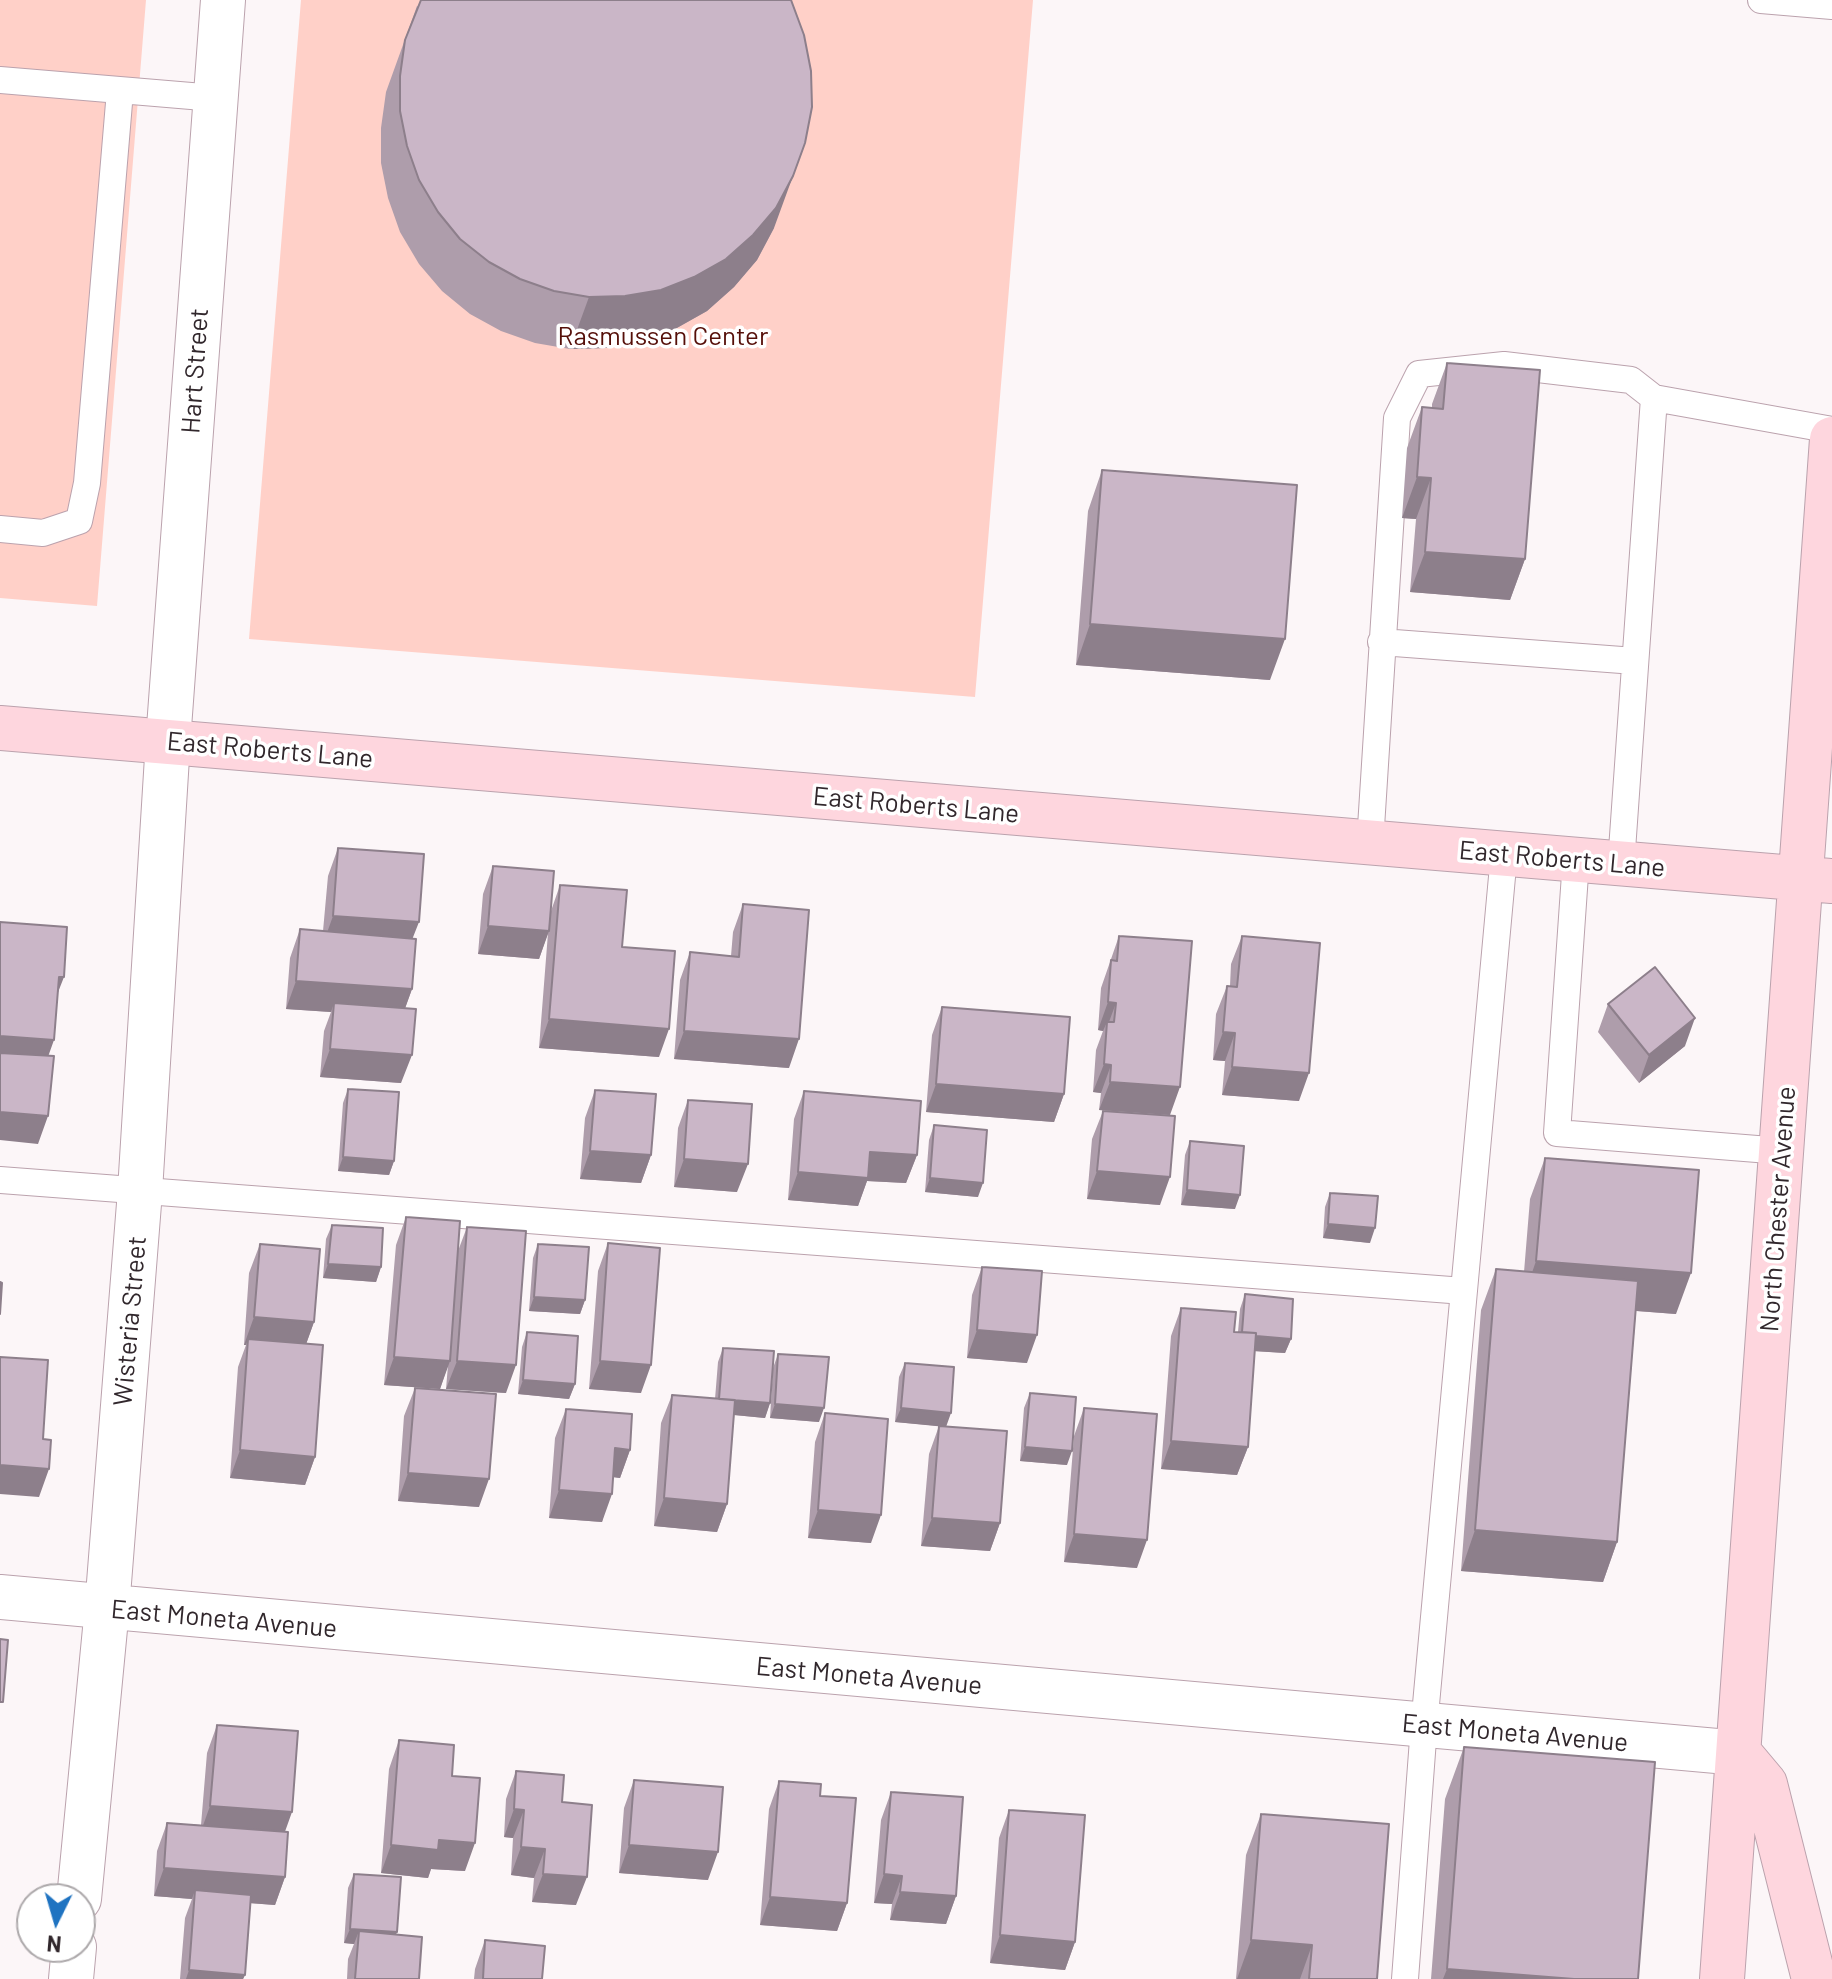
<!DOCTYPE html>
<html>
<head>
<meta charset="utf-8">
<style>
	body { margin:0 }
	#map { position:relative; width:1832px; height:1979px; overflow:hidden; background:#fcf6f8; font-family:Barlow,sans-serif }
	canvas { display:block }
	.north { position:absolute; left:16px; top:1883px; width:80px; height:80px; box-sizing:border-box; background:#fff; border:2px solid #ada9ab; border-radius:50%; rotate:185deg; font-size:22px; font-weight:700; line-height:32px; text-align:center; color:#31272c }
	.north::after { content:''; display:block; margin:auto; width:28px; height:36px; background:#1f73c1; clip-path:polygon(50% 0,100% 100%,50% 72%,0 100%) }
</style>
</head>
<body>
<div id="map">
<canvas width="1832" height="1979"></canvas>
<div class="north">N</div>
</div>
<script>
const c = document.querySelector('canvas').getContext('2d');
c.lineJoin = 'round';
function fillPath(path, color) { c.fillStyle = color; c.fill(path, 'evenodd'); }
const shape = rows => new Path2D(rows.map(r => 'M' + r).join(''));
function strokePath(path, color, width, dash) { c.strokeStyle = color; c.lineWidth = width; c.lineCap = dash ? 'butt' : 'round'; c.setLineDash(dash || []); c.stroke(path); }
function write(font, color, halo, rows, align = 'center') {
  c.font = font + ' Barlow,sans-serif'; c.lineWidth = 7; c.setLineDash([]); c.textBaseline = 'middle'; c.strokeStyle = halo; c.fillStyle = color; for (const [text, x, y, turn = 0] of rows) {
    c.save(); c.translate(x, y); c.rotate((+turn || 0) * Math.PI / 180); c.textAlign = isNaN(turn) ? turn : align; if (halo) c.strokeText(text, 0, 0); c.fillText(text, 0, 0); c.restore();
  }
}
const green = shape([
	[0,0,146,0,97,606,0,598],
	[301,0,1033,0,975,697,249,639]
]);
const lane = shape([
	[1761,0,1832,6],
	[0,80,215,98],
	[0,529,43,533,79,521,87,483,120,91],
	[1381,642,1635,661],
	[1370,843,1397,418,1419,374,1504,365,1631,380,1654,398],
	[1576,860,1557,1133,1782,1151],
	[1621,864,1654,398,1832,430],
	[0,1180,1464,1291],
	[1405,1979,1424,1726,1504,855]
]);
const street = shape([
	[0,1597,1739,1753],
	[79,1899,107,1608,140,1191,168,741,223,0],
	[71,1979,74,1947]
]);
const secondary = shape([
	[0,728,1832,881],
	[1739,1753,1765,1784,1814,1979],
	[1722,1979,1832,439]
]);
const wall = shape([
	[417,6,774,228,757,260,734,287,707,311,675,329,642,342,606,348,570,349,535,343,501,331,470,314,442,291,419,264,400,232,388,198,381,163,381,128,386,92],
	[1447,363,1525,559,1510,600,1410,592,1416,519,1402,518,1407,448,1422,407,1432,408,1432,404],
	[1102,470,1270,680,1076,665,1088,511],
	[338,848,413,938,412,989,405,1008,401,1083,320,1077,324,1031,331,1012,286,1009,290,958,300,929,323,931,328,876],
	[493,866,551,911,560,885,622,947,659,1057,539,1048,548,933,539,959,478,954,483,894],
	[743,904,789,1068,674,1059,680,980,690,952,731,956,733,932],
	[1119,936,1170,1115,1099,1110,1101,1093,1093,1092,1096,1050,1103,1031,1098,1030,1101,988],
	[1242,936,1299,1101,1222,1095,1225,1061,1213,1060,1216,1014,1227,986,1230,986,1231,964],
	[1608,1004,1685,1046,1639,1083,1598,1032],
	[942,1007,1064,1094,1054,1122,926,1112,932,1035],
	[348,1089,394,1161,389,1175,338,1171,343,1103],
	[595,1090,651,1155,641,1183,580,1179,585,1118],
	[804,1091,917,1155,906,1183,867,1181,858,1206,788,1200,794,1119],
	[688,1100,737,1192,674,1187,678,1128],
	[1103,1111,1160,1205,1087,1199,1092,1139],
	[934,1125,978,1197,925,1192,929,1140],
	[1190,1141,1235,1209,1181,1205,1185,1155],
	[1545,1158,1676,1314,1636,1311,1617,1542,1603,1582,1461,1571,1481,1310,1496,1269,1524,1272,1530,1199],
	[1330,1193,1370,1243,1323,1238,1325,1207],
	[406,1217,458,1251,467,1227,506,1393,446,1389,448,1365,440,1389,384,1385,396,1245],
	[332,1225,381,1267,376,1282,323,1278,326,1239],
	[608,1243,641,1393,589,1389,598,1271],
	[260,1244,314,1322,306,1344,315,1457,305,1485,230,1478,238,1367,246,1345,244,1345,249,1273],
	[538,1244,585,1300,580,1314,529,1311,533,1258],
	[982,1267,1027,1363,967,1358,972,1295],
	[1245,1294,1291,1339,1285,1353,1255,1351,1248,1447,1237,1475,1161,1469,1171,1336,1181,1308,1234,1332,1238,1332,1240,1309],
	[527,1332,575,1384,569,1399,518,1394,522,1347],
	[723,1348,770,1403,765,1418,734,1415,727,1504,717,1532,654,1526,661,1423,672,1395,715,1399,718,1362],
	[778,1354,819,1422,770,1418,773,1368],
	[905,1363,946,1427,1000,1523,990,1551,921,1546,929,1454,939,1426,895,1422,899,1377],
	[415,1388,479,1507,398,1501,404,1416],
	[1030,1393,1067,1465,1020,1461,1024,1408],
	[1084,1408,1137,1568,1064,1562,1074,1436],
	[566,1409,630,1450,620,1478,613,1477,602,1522,549,1518,555,1438],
	[825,1413,871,1543,808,1538,815,1442],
	[217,1725,285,1831,285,1877,275,1905,250,1903,245,1975,243,1979,180,1979,185,1918,192,1899,154,1896,157,1851,167,1823,201,1825,207,1753],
	[399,1740,452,1776,465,1871,431,1869,428,1878,381,1873,389,1769],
	[1464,1747,1638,1979,1431,1979,1445,1799],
	[516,1771,562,1802,576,1905,532,1902,534,1878,511,1875,513,1838,504,1837,506,1799],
	[634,1780,708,1880,619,1873,624,1808],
	[779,1781,820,1796,847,1903,837,1931,760,1925,769,1809],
	[891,1792,956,1896,946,1924,890,1920,892,1904,874,1903,881,1820],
	[1009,1810,1075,1942,1065,1970,990,1963,999,1838],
	[1261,1814,1377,1979,1236,1979,1246,1855],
	[354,1874,396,1934,419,1979,347,1979,348,1959,354,1944,344,1943,348,1888],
	[485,1940,542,1979,474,1979,475,1969]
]);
const shadedWall = shape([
	[793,176,774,228,757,260,734,287,707,311,675,329,642,342,606,348,570,349,589,297],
	[1417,477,1431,478,1416,519,1402,518],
	[1425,552,1525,559,1510,600,1410,592],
	[1090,624,1285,639,1270,680,1076,665],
	[333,916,419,922,408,950,323,944],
	[488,926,549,931,539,959,478,954],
	[59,977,64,977,53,1005],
	[296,981,412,989,402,1017,334,1003,331,1012,286,1009],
	[1108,1002,1116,1003,1106,1030,1107,1022,1103,1031,1098,1030],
	[1695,1018,1685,1046,1639,1083,1649,1055],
	[549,1019,669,1029,659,1057,539,1048],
	[684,1031,799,1039,789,1068,674,1059],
	[1223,1032,1235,1033,1225,1061,1213,1060],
	[0,1036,54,1040,44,1068,0,1064],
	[330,1049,412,1055,401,1083,320,1077],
	[1104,1064,1111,1065,1101,1093,1093,1092],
	[1232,1067,1309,1073,1299,1101,1222,1095],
	[1110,1082,1180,1087,1170,1115,1099,1110],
	[936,1084,1064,1094,1054,1122,926,1112],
	[0,1112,48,1116,38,1144,0,1140],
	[590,1151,651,1155,641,1183,580,1179],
	[870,1152,917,1155,906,1183,867,1181,858,1206,788,1200,798,1172],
	[343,1157,394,1161,389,1175,338,1171],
	[684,1159,748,1164,737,1192,674,1187],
	[1097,1171,1170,1177,1160,1205,1087,1199],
	[930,1178,983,1183,978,1197,925,1192],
	[1187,1190,1240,1195,1235,1209,1181,1205],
	[1328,1224,1375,1228,1370,1243,1323,1238],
	[1536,1261,1691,1273,1676,1314,1522,1302],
	[328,1264,381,1267,376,1282,323,1278],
	[534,1297,585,1300,580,1314,529,1311],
	[254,1317,314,1322,304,1350,248,1339,246,1345,244,1345],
	[977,1330,1037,1335,1027,1363,967,1358],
	[1241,1335,1291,1339,1285,1353,1236,1350],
	[394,1357,450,1361,440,1389,384,1385],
	[457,1361,516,1365,506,1393,446,1389],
	[600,1361,651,1365,641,1393,589,1389],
	[523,1380,575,1384,569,1399,518,1394],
	[719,1399,770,1403,765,1418,714,1413],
	[775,1404,824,1408,819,1422,770,1418],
	[901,1408,951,1413,946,1427,895,1422],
	[1171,1441,1248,1447,1237,1475,1161,1469],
	[1025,1447,1072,1451,1067,1465,1020,1461],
	[615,1448,630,1450,620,1478,605,1476],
	[240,1450,315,1457,305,1485,230,1478],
	[0,1465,49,1469,39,1497,0,1494],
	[408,1473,489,1479,479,1507,398,1501],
	[559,1490,612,1494,602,1522,549,1518],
	[664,1498,727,1504,717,1532,654,1526],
	[818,1510,881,1515,871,1543,808,1538],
	[932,1518,1000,1523,990,1551,921,1546],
	[1475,1530,1617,1542,1603,1582,1461,1571],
	[1074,1534,1147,1540,1137,1568,1064,1562],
	[210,1806,292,1812,282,1840,200,1834],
	[514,1809,524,1810,513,1838,504,1837],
	[439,1840,475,1843,465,1871,431,1869,428,1878,381,1873,391,1845],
	[629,1845,718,1852,708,1880,619,1873],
	[521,1847,545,1849,534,1878,511,1875],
	[164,1868,285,1877,275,1905,195,1899,195,1890,192,1899,154,1896],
	[543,1874,587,1877,576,1905,532,1902],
	[884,1874,902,1876,892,1904,874,1903],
	[900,1892,956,1896,946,1924,890,1920],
	[770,1897,847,1903,837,1931,760,1925],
	[350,1929,397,1932,392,1946,359,1931,354,1944,344,1943],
	[1000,1935,1075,1942,1065,1970,990,1963],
	[1251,1940,1312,1945,1300,1979,1237,1979],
	[1447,1969,1574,1979,1443,1979],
	[189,1970,245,1975,243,1979,186,1979]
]);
const building = shape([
	[421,0,791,0,804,35,811,71,812,107,805,143,793,176,776,208,753,235,726,259,694,277,661,290,625,296,589,297,554,291,520,279,489,262,460,239,438,212,419,180,407,146,400,111,400,76,405,40,421,0],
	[1447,363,1540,370,1525,559,1425,552,1431,478,1417,477,1422,407,1443,409,1447,363],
	[1102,470,1297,485,1285,639,1090,624,1102,470],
	[338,848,424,854,419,922,333,916,338,848],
	[493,866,554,871,549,931,488,926,493,866],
	[560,885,627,890,622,947,675,951,669,1029,549,1019,560,885],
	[743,904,809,910,799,1039,684,1031,690,952,739,957,743,904],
	[0,922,67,927,64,977,59,977,54,1040,0,1036,0,922],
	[300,929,416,939,412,989,296,981,300,929],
	[1119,936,1192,941,1180,1087,1110,1082,1111,1065,1104,1064,1107,1022,1114,1022,1116,1003,1108,1002,1111,960,1117,961,1119,936],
	[1242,936,1320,943,1309,1073,1232,1067,1235,1033,1223,1032,1227,986,1237,987,1242,936],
	[1655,967,1695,1018,1649,1055,1608,1004,1655,967],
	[334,1003,416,1009,412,1055,330,1049,334,1003],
	[942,1007,1070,1017,1064,1094,936,1084,942,1007],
	[0,1053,54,1056,48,1116,0,1112,0,1053],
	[348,1089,399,1092,394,1161,343,1157,348,1089],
	[595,1090,656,1094,651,1155,590,1151,595,1090],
	[804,1091,921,1101,917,1155,870,1152,868,1178,798,1172,804,1091],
	[688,1100,752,1104,748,1164,684,1159,688,1100],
	[1103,1111,1175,1116,1170,1177,1097,1171,1103,1111],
	[934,1125,987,1130,983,1183,930,1178,934,1125],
	[1190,1141,1244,1146,1240,1195,1187,1190,1190,1141],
	[1545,1158,1699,1170,1691,1273,1536,1261,1545,1158],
	[1330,1193,1378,1196,1375,1228,1328,1224,1330,1193],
	[406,1217,460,1221,450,1361,394,1357,406,1217],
	[332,1225,383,1228,381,1267,328,1264,332,1225],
	[467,1227,526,1231,516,1365,457,1361,467,1227],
	[608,1243,660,1248,651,1365,600,1361,608,1243],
	[260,1244,320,1249,314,1322,254,1317,260,1244],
	[538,1244,589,1247,585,1300,534,1297,538,1244],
	[982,1267,1042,1271,1037,1335,977,1330,982,1267],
	[1496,1269,1638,1281,1617,1542,1475,1530,1496,1269],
	[0,1282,2,1283,0,1314,0,1282],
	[1245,1294,1293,1299,1291,1339,1256,1336,1256,1333,1242,1332,1245,1294],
	[1181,1308,1236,1312,1234,1332,1256,1333,1248,1447,1171,1441,1181,1308],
	[527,1332,578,1336,575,1384,523,1380,527,1332],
	[248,1339,323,1345,315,1457,240,1450,248,1339],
	[723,1348,774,1351,770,1403,719,1399,723,1348],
	[778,1354,829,1357,824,1408,775,1404,778,1354],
	[0,1357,48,1360,43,1439,51,1440,49,1469,0,1465,0,1357],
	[905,1363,954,1367,951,1413,901,1408,905,1363],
	[415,1388,496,1394,489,1479,408,1473,415,1388],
	[1030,1393,1076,1397,1072,1451,1025,1447,1030,1393],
	[672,1395,735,1400,727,1504,664,1498,672,1395],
	[1084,1408,1157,1414,1147,1540,1074,1534,1084,1408],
	[566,1409,632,1414,630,1450,615,1448,612,1494,559,1490,566,1409],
	[825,1413,888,1419,881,1515,818,1510,825,1413],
	[939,1426,1007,1431,1000,1523,932,1518,939,1426],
	[0,1639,8,1640,3,1702,0,1702,0,1639],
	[217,1725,298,1731,292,1812,210,1806,217,1725],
	[399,1740,454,1745,452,1776,480,1778,475,1843,439,1840,438,1850,391,1845,399,1740],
	[1464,1747,1655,1762,1638,1979,1574,1979,1447,1969,1464,1747],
	[516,1771,564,1775,562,1802,592,1805,587,1877,543,1874,545,1849,521,1847,524,1810,514,1809,516,1771],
	[634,1780,723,1787,718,1852,629,1845,634,1780],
	[779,1781,821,1784,820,1796,856,1798,847,1903,770,1897,779,1781],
	[891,1792,963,1797,956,1896,900,1892,902,1876,884,1874,891,1792],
	[1009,1810,1085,1815,1075,1942,1000,1935,1009,1810],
	[1261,1814,1389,1824,1377,1979,1309,1979,1312,1945,1251,1940,1261,1814],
	[167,1823,288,1832,285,1877,164,1868,167,1823],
	[354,1874,401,1877,397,1932,350,1929,354,1874],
	[195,1890,251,1895,245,1975,189,1970,195,1890],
	[359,1931,422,1937,419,1979,355,1979,359,1931],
	[485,1940,545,1946,542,1979,483,1979,485,1940]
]);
const parkNames = [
	["Rasmussen Center",663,336]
];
const streetNames = [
	["Hart Street",195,371,-86],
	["East Roberts Lane",270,750,5],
	["East Roberts Lane",916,805,5],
	["East Roberts Lane",1562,859,5],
	["North Chester Avenue",1778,1209,-86],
	["Wisteria Street",130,1321,-85],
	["East Moneta Avenue",224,1619,5],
	["East Moneta Avenue",869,1676,5],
	["East Moneta Avenue",1515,1733,5]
];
fillPath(green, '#ffd0c8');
strokePath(lane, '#bba2ad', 28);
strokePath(street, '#bba2ad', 46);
strokePath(secondary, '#bba2ad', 46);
strokePath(lane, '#fff', 26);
strokePath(street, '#fff', 44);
strokePath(secondary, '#fed6de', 44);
fillPath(wall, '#ae9dab');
fillPath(shadedWall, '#8d7f8b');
fillPath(building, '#cab6c7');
strokePath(building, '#8d7f8b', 2);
write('26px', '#550f09', '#fff', parkNames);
write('26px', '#31272c', '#fff', streetNames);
</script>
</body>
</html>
